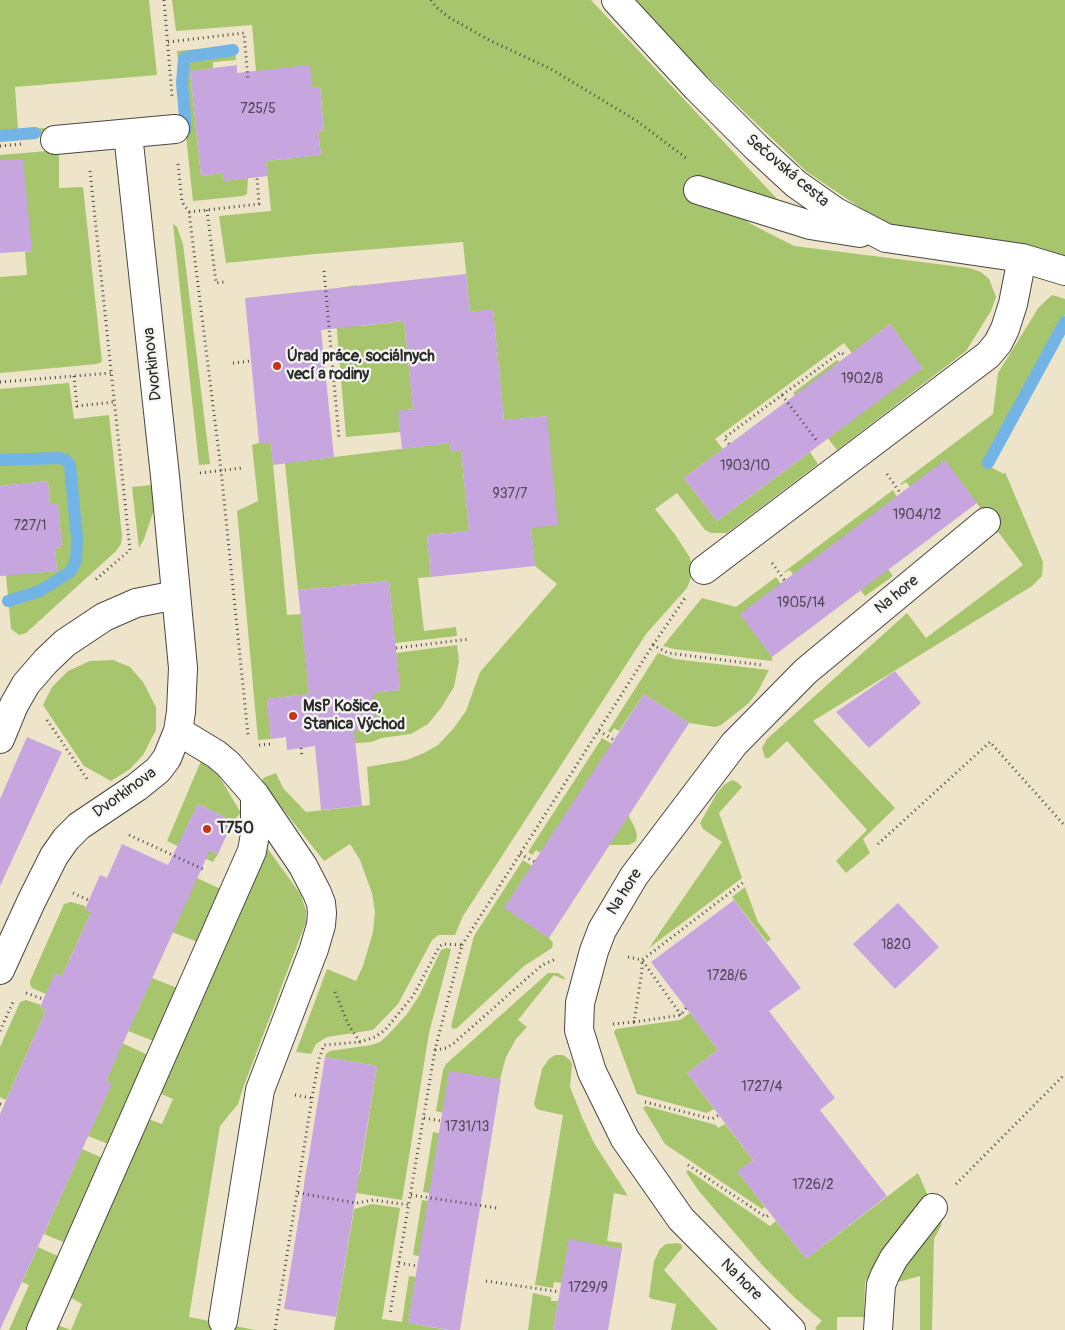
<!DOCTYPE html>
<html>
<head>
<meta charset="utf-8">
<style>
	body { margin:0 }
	canvas { display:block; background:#eee4ca }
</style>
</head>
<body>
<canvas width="1065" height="1330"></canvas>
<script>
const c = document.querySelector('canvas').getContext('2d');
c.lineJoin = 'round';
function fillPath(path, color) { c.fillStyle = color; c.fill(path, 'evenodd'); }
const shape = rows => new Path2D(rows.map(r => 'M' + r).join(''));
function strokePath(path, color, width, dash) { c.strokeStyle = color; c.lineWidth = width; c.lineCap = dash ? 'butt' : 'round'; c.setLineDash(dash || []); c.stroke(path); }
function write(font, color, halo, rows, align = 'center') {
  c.font = font + ' Pangolin,sans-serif'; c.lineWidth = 4.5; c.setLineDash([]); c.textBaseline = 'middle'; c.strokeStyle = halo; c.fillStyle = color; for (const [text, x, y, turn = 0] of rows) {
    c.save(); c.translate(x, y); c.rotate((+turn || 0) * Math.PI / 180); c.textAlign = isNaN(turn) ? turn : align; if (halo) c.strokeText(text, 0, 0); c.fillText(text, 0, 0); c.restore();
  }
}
const green = shape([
	[0,0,149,0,157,75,15,87,18,130,45,128,45,133,36,134,35,131,0,134],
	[172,0,591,0,780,202,733,211,751,224,794,246,969,268,981,272,989,279,996,297,991,311,966,351,837,450,793,393,837,360,840,362,922,368,890,324,852,353,844,343,715,439,723,449,684,478,717,521,810,452,818,464,727,533,711,533,705,530,677,493,655,509,676,536,689,556,692,564,692,575,687,588,646,634,463,916,455,935,439,935,432,940,398,1004,373,1030,327,1037,316,1044,311,1054,296,1052,327,969,356,981,363,966,373,932,375,912,372,893,360,860,350,844,324,861,262,783,263,778,276,773,283,788,306,812,370,805,367,767,407,760,424,753,438,745,453,729,466,711,480,672,557,584,535,566,531,528,547,416,504,420,493,310,470,312,463,242,315,254,226,263,219,216,271,211,266,161,321,155,318,131,324,130,320,87,312,87,256,71,252,25,176,31],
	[634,0,1065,0,1065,256,1021,244,896,226,874,217,807,172,689,59],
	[234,46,236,60,213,62,213,68,190,72,201,176,223,173,224,181,248,178,247,194,243,196,193,201,177,51],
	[59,150,59,188,83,187,102,362,97,364,0,373,0,277,27,275,25,252,32,251,0,188,0,155],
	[173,224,177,227,183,244,210,464,199,465],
	[357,285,361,326,404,321,413,409,399,411,400,432,346,437,334,297,339,288],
	[1052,295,1065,299,1065,315,983,463,1004,474,1005,472,1043,562,1042,576,1032,586,813,721,895,808,863,839,870,853,846,873,836,861,867,830,787,741,769,758,765,758,762,748,767,739,907,613,926,638,1023,565,945,461,910,487,906,482,901,485,900,484,993,414,998,373,1039,307],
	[69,383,74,419,109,415,122,536,121,544,116,551,26,633,19,635,11,629,6,575,57,571,55,548,62,547,58,504,50,504,48,481,0,486,0,389],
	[259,443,271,443,287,615,301,614,309,694,267,699,271,739,258,740,237,511,258,501,252,445],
	[450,443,451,451,461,450,469,531,427,535,431,577,418,578,424,631,456,627,457,636,395,643,389,581,298,590,285,463],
	[161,484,159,495,144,539,139,548,132,487],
	[893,490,897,497,857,527,893,576,865,596,829,549,793,575,790,570,784,573,784,572],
	[776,577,781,584,741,614,772,657,772,661,674,649,663,646,702,598,736,607],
	[457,645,459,661,454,687,441,708,428,724,411,734,381,738,372,742,318,746,316,735,373,693,400,690,396,653],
	[658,653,674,659,769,670,758,691,749,703,721,725,715,727,689,723,644,694,619,731,614,728,611,733,608,731],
	[113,660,130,667,143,682,156,707,156,730,143,755,130,769,111,781,84,766,43,705,52,687,68,671,90,661],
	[602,738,612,744,628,815,635,828,637,835,636,841,629,845,610,845,565,816,541,853,536,850,532,855,528,852],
	[201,761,219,776,241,813,233,821,198,804,182,837,218,854,213,862,167,841],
	[732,780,737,782,742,787,719,813,742,878,649,948,722,842,703,829,700,823,717,793,724,785],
	[265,845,301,895,306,911,306,922,243,1088,238,1104,220,1126,189,1317,255,1330,55,1330,57,1325,71,1330,82,1304,68,1296,146,1118,162,1124,173,1099,159,1093],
	[523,860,532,866,505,908,549,938,553,943,552,948,524,966,457,1028,453,1029,451,1026,474,936],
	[197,878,223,890,200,943,172,932],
	[745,887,758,922,771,939,767,942,732,897],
	[71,902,85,906,85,909,91,912,62,976,46,994,32,988,30,984,30,981,64,904],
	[446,948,451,949,429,1033,402,1200,304,1185,307,1166,360,1174,377,1066,325,1057,326,1054,330,1051,371,1045,380,1042,387,1036,407,1014,419,996,441,950],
	[548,973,558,973,564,977,565,980,554,975,518,1020,527,1027,516,1039,506,1057,500,1079,443,1113,436,1111,443,1070,446,1064],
	[152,978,180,989,156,1042,128,1031],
	[26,1000,41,1005,40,1007,46,1010,6,1100,0,1097,0,1047,20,1002],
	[690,1013,718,1050,687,1073,714,1109,707,1113,637,1094,614,1032,616,1029,680,1020],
	[122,1043,150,1056,111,1145,88,1136,111,1084,106,1081],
	[555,1055,563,1055,570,1060,572,1064,570,1087,582,1117,594,1143,628,1196,614,1193,607,1241,622,1243,622,1249,569,1240,562,1283,554,1282,553,1288,535,1285,563,1115,539,1110,536,1108,534,1104,542,1069,549,1059],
	[646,1106,716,1125,718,1128,725,1124,753,1160,738,1172,765,1207,762,1209,665,1144,643,1108],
	[433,1132,439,1133,481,1201,423,1192],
	[82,1149,105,1159,68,1244,44,1234],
	[688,1170,770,1226,776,1221,806,1259,918,1173,929,1198,865,1282,864,1317,837,1317,837,1330,817,1330,815,1328,822,1321,795,1298,763,1266,698,1190,686,1172],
	[422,1200,479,1209,419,1256,413,1255],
	[372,1204,400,1208,382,1319,402,1322,409,1276,416,1277,408,1323,448,1330,334,1330,354,1209],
	[940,1218,942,1224,934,1239,932,1330,920,1330,920,1276,898,1282,901,1272],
	[678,1243,682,1245,682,1248,664,1270,718,1330,671,1330,676,1304,652,1299,649,1297,654,1261,660,1249,666,1244],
	[38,1247,62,1258,30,1330,9,1330,29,1285,22,1282],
	[533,1293,551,1297,551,1301,558,1301,553,1330,528,1330]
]);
const stream = shape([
	[186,129,182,83,184,59,186,57,233,50],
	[0,136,35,133],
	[0,460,59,458,66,460,70,466,77,538,76,561,70,572,40,591,8,601],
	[988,463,1065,322]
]);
const building = shape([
	[237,65,237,73,310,65,312,87,320,87,324,130,318,131,321,155,266,161,268,176,224,181,223,173,201,176,190,71],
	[23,159,32,251,0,253,0,160],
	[466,274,470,312,493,309,504,420,547,416,558,525,531,528,535,566,431,577,427,535,469,531,461,450,451,452,450,443,402,449,398,411,413,409,404,321,321,330,334,457,273,465,271,443,259,443,245,298],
	[890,324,923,368,717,521,684,478],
	[945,460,977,503,772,657,740,614],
	[48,481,50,504,58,503,62,547,55,548,57,571,0,576,0,486],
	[389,581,400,690,373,693,376,729,354,731,362,806,321,810,315,746,287,750,286,737,271,739,269,724,267,699,309,694,298,590],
	[895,671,921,703,869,748,836,712],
	[644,694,689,723,549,938,504,908],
	[27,737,62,752,0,886,0,799],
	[198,804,233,821,218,854,210,850,106,1081,112,1084,0,1330,0,1114,46,1010,40,1007,55,973,62,976,91,912,85,909,100,875,107,878,122,844,168,865],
	[734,900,801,988,769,1011,835,1098,820,1110,887,1196,806,1259,737,1171,753,1160,687,1073,718,1050,651,962],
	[898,903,939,947,895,989,853,944],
	[325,1057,377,1066,336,1317,284,1309],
	[449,1071,501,1079,460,1330,450,1330,408,1323],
	[569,1239,622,1249,608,1330,553,1330]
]);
const path = shape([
	[164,0,172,96],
	[431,0,436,7,450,18,489,40,551,69,637,121,686,158],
	[168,42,244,33,248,80],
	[0,146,22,144],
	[178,164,182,202,189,212,221,470,248,735],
	[90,171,130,550,94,581],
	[207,210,216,283,224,282],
	[189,212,259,204,257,177],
	[324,271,339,438],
	[233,363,251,361],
	[74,376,77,406,115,402],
	[0,382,111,373],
	[782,395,841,352,846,357],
	[729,444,724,438,782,395,817,441],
	[200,473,242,468],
	[887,474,901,494],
	[772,563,785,581],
	[653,645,685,598],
	[396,648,470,639],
	[47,720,87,779],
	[599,731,614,740],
	[259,745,271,744],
	[301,748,302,757],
	[129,835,205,870],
	[878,844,990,742,1065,826],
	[520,854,535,862],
	[73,893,88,900],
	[462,945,653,645,668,653,762,665],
	[628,957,642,960,744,882],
	[335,992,349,1026,360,1042],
	[26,993,43,999],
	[634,1022,681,1015,686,1008],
	[613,1024,634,1022,642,971,642,960,681,1015],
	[0,1031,13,1002],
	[435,1050,446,1048,454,1043,542,965,556,959],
	[295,1095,312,1098],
	[645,1102,712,1119,719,1115],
	[0,1104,3,1105],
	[424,1118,441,1121],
	[688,1165,766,1217,770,1214],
	[956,1184,1065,1074],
	[298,1193,357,1203,373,1200,409,1205],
	[411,1195,497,1208],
	[399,1263,417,1266],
	[486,1281,560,1292],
	[275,1330,312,1098,319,1059,324,1045,360,1042,375,1037,385,1030,413,996,439,947,443,944,462,945,435,1050,390,1314]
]);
const minor = shape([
	[616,0,697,88,757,148,796,184,836,212,886,238,1022,258,1065,271],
	[55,140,175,129],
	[698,190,810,225,860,233],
	[704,570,988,355,998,343,1005,329,1013,304,1022,258],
	[178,731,216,754,228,764,255,795,303,866,317,893,321,903,322,913,321,925,314,949,260,1090,223,1321],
	[0,739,14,705,26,684,46,661,65,643,104,617,136,603,176,595],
	[0,970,31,902,54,856,66,839,79,826,137,787,158,770,167,758,178,731,181,712,183,668,165,476,128,134],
	[41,1330,252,851,255,834,255,795],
	[791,1330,681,1219,625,1139,592,1072,579,1030,580,1003,594,951,602,930,634,876,734,744,806,671,986,522],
	[878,1330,881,1285,885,1275,894,1258,933,1208]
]);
const markers = [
	[277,366,5,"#c8321e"],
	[293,716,5,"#c8321e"],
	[207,829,5,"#c8321e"]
];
const numberNames = [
	["725/5",258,109],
	["1902/8",862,379],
	["1903/10",745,466],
	["937/7",510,494],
	["1904/12",917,515],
	["727/1",30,526],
	["1905/14",801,603],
	["1820",896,945],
	["1728/6",727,976],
	["1727/4",762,1087],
	["1731/13",467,1127],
	["1726/2",813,1185],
	["1729/9",588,1288]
];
const streetNames = [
	["Sečovská cesta",787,171,40],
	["Dvorkinova",153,364,-96],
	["Na hore",897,595,-39],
	["Dvorkinova",125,793,-36],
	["Na hore",625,892,-58],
	["Na hore",741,1280,45]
];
const poiNames = [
	["Úrad práce, sociálnych",287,357],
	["vecí a rodiny",287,375],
	["MsP Košice,",303,707],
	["Stanica Východ",303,725],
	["T750",217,829]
];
fillPath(green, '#a7c56c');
strokePath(stream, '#73b4e7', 12);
fillPath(building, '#c7a6df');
strokePath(minor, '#484743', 30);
strokePath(path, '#484743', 3, [1, 4]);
strokePath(minor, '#fff', 28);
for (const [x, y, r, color] of markers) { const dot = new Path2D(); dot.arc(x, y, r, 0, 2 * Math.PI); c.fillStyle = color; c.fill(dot); strokePath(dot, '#f6f6f2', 2); }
write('14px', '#524a58', null, numberNames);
write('16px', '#2b2b2b', '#f6f6f2', streetNames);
write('bold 16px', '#2b2b2b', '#f6f6f2', poiNames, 'left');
</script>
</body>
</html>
